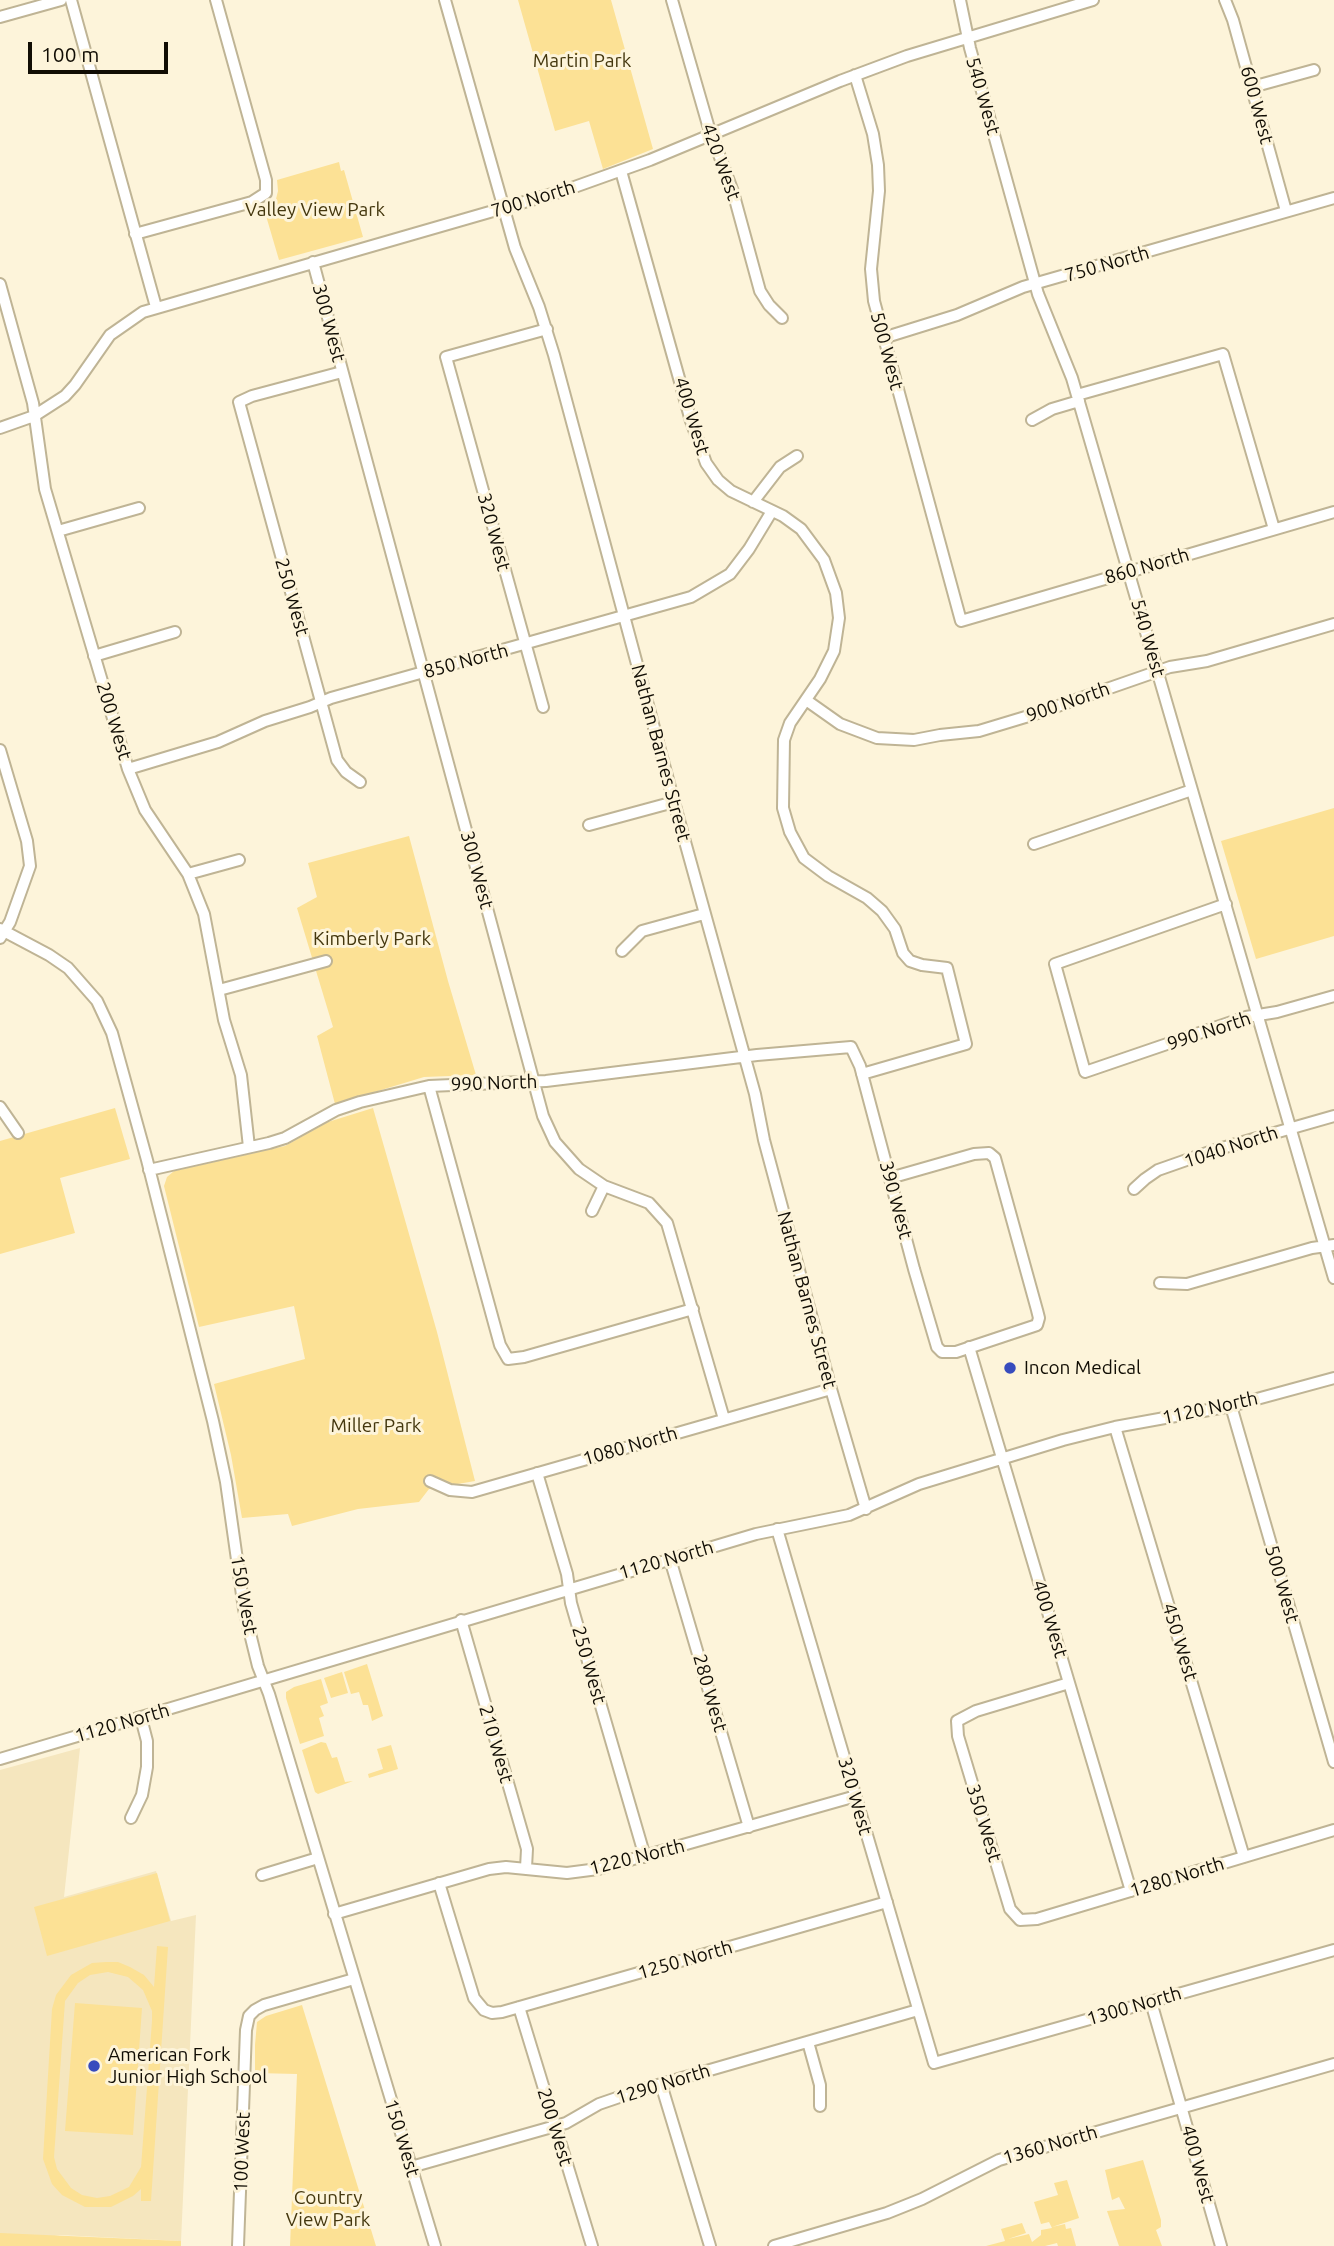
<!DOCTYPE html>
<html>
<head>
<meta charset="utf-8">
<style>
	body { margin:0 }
	#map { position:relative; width:1334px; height:2246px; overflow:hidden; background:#fdf4da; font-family:Ubuntu,sans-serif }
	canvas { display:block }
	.scale { position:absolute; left:28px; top:42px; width:140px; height:32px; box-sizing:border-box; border:4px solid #110d04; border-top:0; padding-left:9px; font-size:21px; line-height:24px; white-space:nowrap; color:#110d04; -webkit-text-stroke:5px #fdf4da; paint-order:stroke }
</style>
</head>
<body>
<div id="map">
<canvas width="1334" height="2246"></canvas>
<div class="scale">100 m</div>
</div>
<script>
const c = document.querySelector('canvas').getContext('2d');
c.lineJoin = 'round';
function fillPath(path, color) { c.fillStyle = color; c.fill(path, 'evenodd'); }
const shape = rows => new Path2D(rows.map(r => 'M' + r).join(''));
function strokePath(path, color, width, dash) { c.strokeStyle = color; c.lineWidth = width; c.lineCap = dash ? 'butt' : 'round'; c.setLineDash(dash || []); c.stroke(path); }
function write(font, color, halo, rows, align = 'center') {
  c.font = font + ' Ubuntu,sans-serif'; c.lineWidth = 6; c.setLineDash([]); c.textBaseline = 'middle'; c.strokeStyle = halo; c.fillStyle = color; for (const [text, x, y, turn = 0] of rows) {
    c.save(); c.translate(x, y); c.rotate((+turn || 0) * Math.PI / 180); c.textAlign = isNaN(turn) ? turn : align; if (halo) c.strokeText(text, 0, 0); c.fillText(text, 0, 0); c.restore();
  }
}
const built = shape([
	[80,1748,64,1897,156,1871,171,1921,196,1915,181,2241,60,2235,0,2246,0,1770]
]);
const green = shape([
	[518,0,611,0,653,149,603,169,589,121,555,131],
	[339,162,341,171,344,170,363,237,279,260,264,209,276,199,278,191,277,180],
	[1334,808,1334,936,1256,959,1221,841],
	[409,836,448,981,476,1075,424,1077,335,1104,317,1036,333,1027,297,908,317,897,308,863],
	[115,1108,130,1159,60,1178,75,1233,0,1254,0,1141],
	[373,1108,437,1332,475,1481,429,1489,419,1502,358,1509,292,1526,288,1514,242,1518,231,1455,214,1384,305,1359,294,1306,199,1327,164,1186,167,1177,174,1171,285,1146,328,1122],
	[367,1664,383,1716,372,1721,368,1705,363,1705,359,1692,351,1694,344,1672],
	[342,1672,348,1693,331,1698,324,1678],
	[321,1679,328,1703,320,1706,324,1716,319,1718,324,1736,300,1744,286,1698,286,1692,294,1687],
	[321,1742,326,1743,332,1758,337,1757,345,1782,353,1781,318,1794,315,1792,302,1750],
	[391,1745,398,1769,369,1778,368,1774,383,1769,377,1749],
	[157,1873,170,1921,47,1956,34,1907],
	[157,1946,168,1947,151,2201,141,2201,141,2189,133,2196,111,2207,85,2207,62,2195,52,2184,43,2159,52,2009,56,1995,71,1975,92,1963,106,1962,118,1962,130,1967,144,1975,154,1987],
	[108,1972,128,1977,143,1990,152,2011,152,2021,141,2167,129,2187,110,2196,97,2198,82,2195,71,2188,57,2169,54,2157,65,2001,78,1983,90,1975],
	[75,2003,142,2008,133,2135,65,2131],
	[302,2005,376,2246,290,2246,297,2074,255,2073,255,2045,257,2022,266,2016],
	[1143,2160,1161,2220,1161,2227,1156,2230,1162,2246,1119,2246,1107,2211,1125,2209,1119,2197,1112,2200,1105,2170],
	[1067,2180,1079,2218,1052,2227,1065,2224,1066,2229,1071,2228,1076,2246,1058,2246,1057,2243,1045,2246,986,2246,1005,2241,1001,2229,1022,2223,1026,2233,1008,2239,1029,2234,1032,2242,1041,2235,1041,2230,1052,2228,1049,2222,1041,2224,1034,2202,1058,2195,1054,2183],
	[0,2233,181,2241,181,2246,0,2246]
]);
const minor = shape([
	[71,0,156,307],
	[445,0,515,248,539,307,554,355,674,802,755,1094,764,1140,831,1389,866,1509],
	[672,0,708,125,733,192,760,291,769,305,782,318],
	[960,0,970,48,1038,294,1072,378,1334,1278],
	[1225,0,1233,20,1286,211],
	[0,17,61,0],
	[855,75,873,134,878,165,879,191,871,269,874,301,961,621,1334,512],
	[1252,87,1314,70],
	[621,171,691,421,706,463,718,480,731,491,783,516,801,529,824,560,836,593,839,618,834,651,820,679,790,723,784,740,783,808,790,832,804,858,828,876,867,898,882,911,895,929,903,953,910,961,922,965,947,968,966,1044,862,1074],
	[135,234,252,202,266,193,266,180,216,0],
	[313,262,543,1116,555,1142,579,1169,604,1186,649,1203,667,1223,724,1419],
	[0,284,33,403,45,489,128,769,145,810,188,874,204,914,224,1020,241,1075,249,1147],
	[883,338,957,315,1023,287,1334,198],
	[342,372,252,396,239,402,337,760,346,772,360,782],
	[1077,395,1223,354,1274,529],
	[1032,420,1052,409,1079,401],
	[0,428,34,416,65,396,75,385,110,335,143,312,566,190,650,160,840,81,907,56,1093,0],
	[753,502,780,467,797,456],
	[58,531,139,508],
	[94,656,175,632],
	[806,700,840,724,877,738,914,740,940,735,979,731,1032,715,1170,667,1207,661,1334,624],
	[543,707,446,357,547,329],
	[0,750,27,841,30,866,10,922,0,938],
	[128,769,218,742,265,721,310,707,331,698,691,597,730,574,749,549,772,511],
	[589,825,674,802],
	[1034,844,1192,790],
	[188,874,239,860],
	[1226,904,1055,964,1085,1072,1246,1017,1277,1012,1334,996],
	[0,929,49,955,68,968,97,1001,112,1033,147,1160,213,1421,226,1482,244,1609,258,1666,269,1694,435,2246],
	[622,951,642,931,704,914],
	[219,990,326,961],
	[429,1086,500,1345,508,1359,524,1357,693,1309],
	[0,1107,18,1133],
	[149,1170,269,1143,285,1138,336,1110,360,1102,429,1086,546,1081,757,1055,851,1047,860,1066,914,1269,937,1347,942,1352,956,1352,1037,1325,1039,1318,1037,1310,995,1158,989,1153,974,1154,890,1178],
	[1134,1189,1145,1179,1158,1170,1215,1150,1334,1116],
	[592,1211,604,1186],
	[1160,1283,1187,1284,1312,1248,1334,1245],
	[969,1347,1131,1891],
	[1231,1406,1334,1762],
	[1115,1427,1244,1857],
	[537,1473,567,1574,571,1603,645,1857],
	[430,1481,450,1490,472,1492,831,1389],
	[777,1529,934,2063,1334,1950],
	[670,1559,749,1827],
	[461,1620,527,1849,526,1868],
	[1069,1683,976,1711,957,1721,958,1736,1010,1909,1020,1920,1037,1919,1334,1830],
	[0,1759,756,1534,849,1515,919,1484,1063,1440,1115,1427,1231,1406,1334,1378],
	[131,1818,142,1795,147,1767,147,1741,141,1718],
	[262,1875,318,1858],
	[439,1883,474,1998,484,2010,492,2013,502,2012,887,1902],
	[334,1914,489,1869,506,1867,567,1873,598,1869,856,1796],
	[1151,2002,1221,2246],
	[519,2007,592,2246],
	[808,2042,820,2085,820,2106],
	[661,2084,710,2246],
	[411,2167,566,2123,599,2104,637,2091,918,2010],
	[238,2246,246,2030,249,2016,255,2010,264,2005,354,1979],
	[774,2246,887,2213,922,2199,999,2160,1334,2064]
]);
const markers = [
	[1010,1368,7,"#374bbd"],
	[94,2066,7,"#374bbd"]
];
const parkNames = [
	["Martin Park",582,61],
	["Valley View Park",315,210],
	["Kimberly Park",372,939],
	["Miller Park",376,1426],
	["Country",328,2198],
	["View Park",328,2220]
];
const streetNames = [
	["540 West",983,96,74],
	["600 West",1257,105,75],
	["420 West",721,162,70],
	["700 North",533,199,-17],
	["750 North",1107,264,-16],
	["300 West",329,323,75],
	["500 West",887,351,75],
	["400 West",692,416,73],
	["320 West",494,532,75],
	["860 North",1147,566,-16],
	["250 West",292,597,74],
	["540 West",1148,638,74],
	["850 North",466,661,-15],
	["900 North",1068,702,-19],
	["200 West",114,721,73],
	["Nathan Barnes Street",661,753,75],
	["300 West",477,870,75],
	["990 North",1209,1031,-18],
	["990 North",494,1083,-2],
	["1040 North",1231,1147,-18],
	["390 West",896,1200,75],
	["Nathan Barnes Street",807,1300,75],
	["1120 North",1210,1408,-12],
	["1080 North",630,1446,-16],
	["1120 North",666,1560,-16],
	["500 West",1282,1584,74],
	["150 West",244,1595,80],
	["400 West",1050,1619,73],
	["450 West",1180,1642,73],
	["250 West",589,1665,74],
	["280 West",710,1693,74],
	["1120 North",122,1723,-16],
	["210 West",496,1744,74],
	["320 West",855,1796,74],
	["350 West",984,1823,73],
	["1220 North",637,1857,-14],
	["1280 North",1177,1877,-17],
	["1250 North",685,1960,-16],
	["1300 North",1134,2006,-16],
	["1290 North",663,2084,-17],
	["200 West",555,2127,73],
	["150 West",402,2138,73],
	["1360 North",1050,2145,-16],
	["100 West",242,2152,-88],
	["400 West",1198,2164,75]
];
const poiNames = [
	["Incon Medical",1024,1368],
	["American Fork",108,2055],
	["Junior High School",108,2077]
];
fillPath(built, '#f5e6be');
fillPath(green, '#fce195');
strokePath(minor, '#bfb495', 14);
strokePath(minor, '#fff', 10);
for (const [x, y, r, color] of markers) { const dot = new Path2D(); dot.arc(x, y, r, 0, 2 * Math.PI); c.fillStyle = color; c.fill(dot); strokePath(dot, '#fdf4da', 2.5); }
write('19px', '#44370e', '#fdf4da', parkNames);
write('19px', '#110d04', '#fdf4da', streetNames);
write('19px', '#110d04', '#fdf4da', poiNames, 'left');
</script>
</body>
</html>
